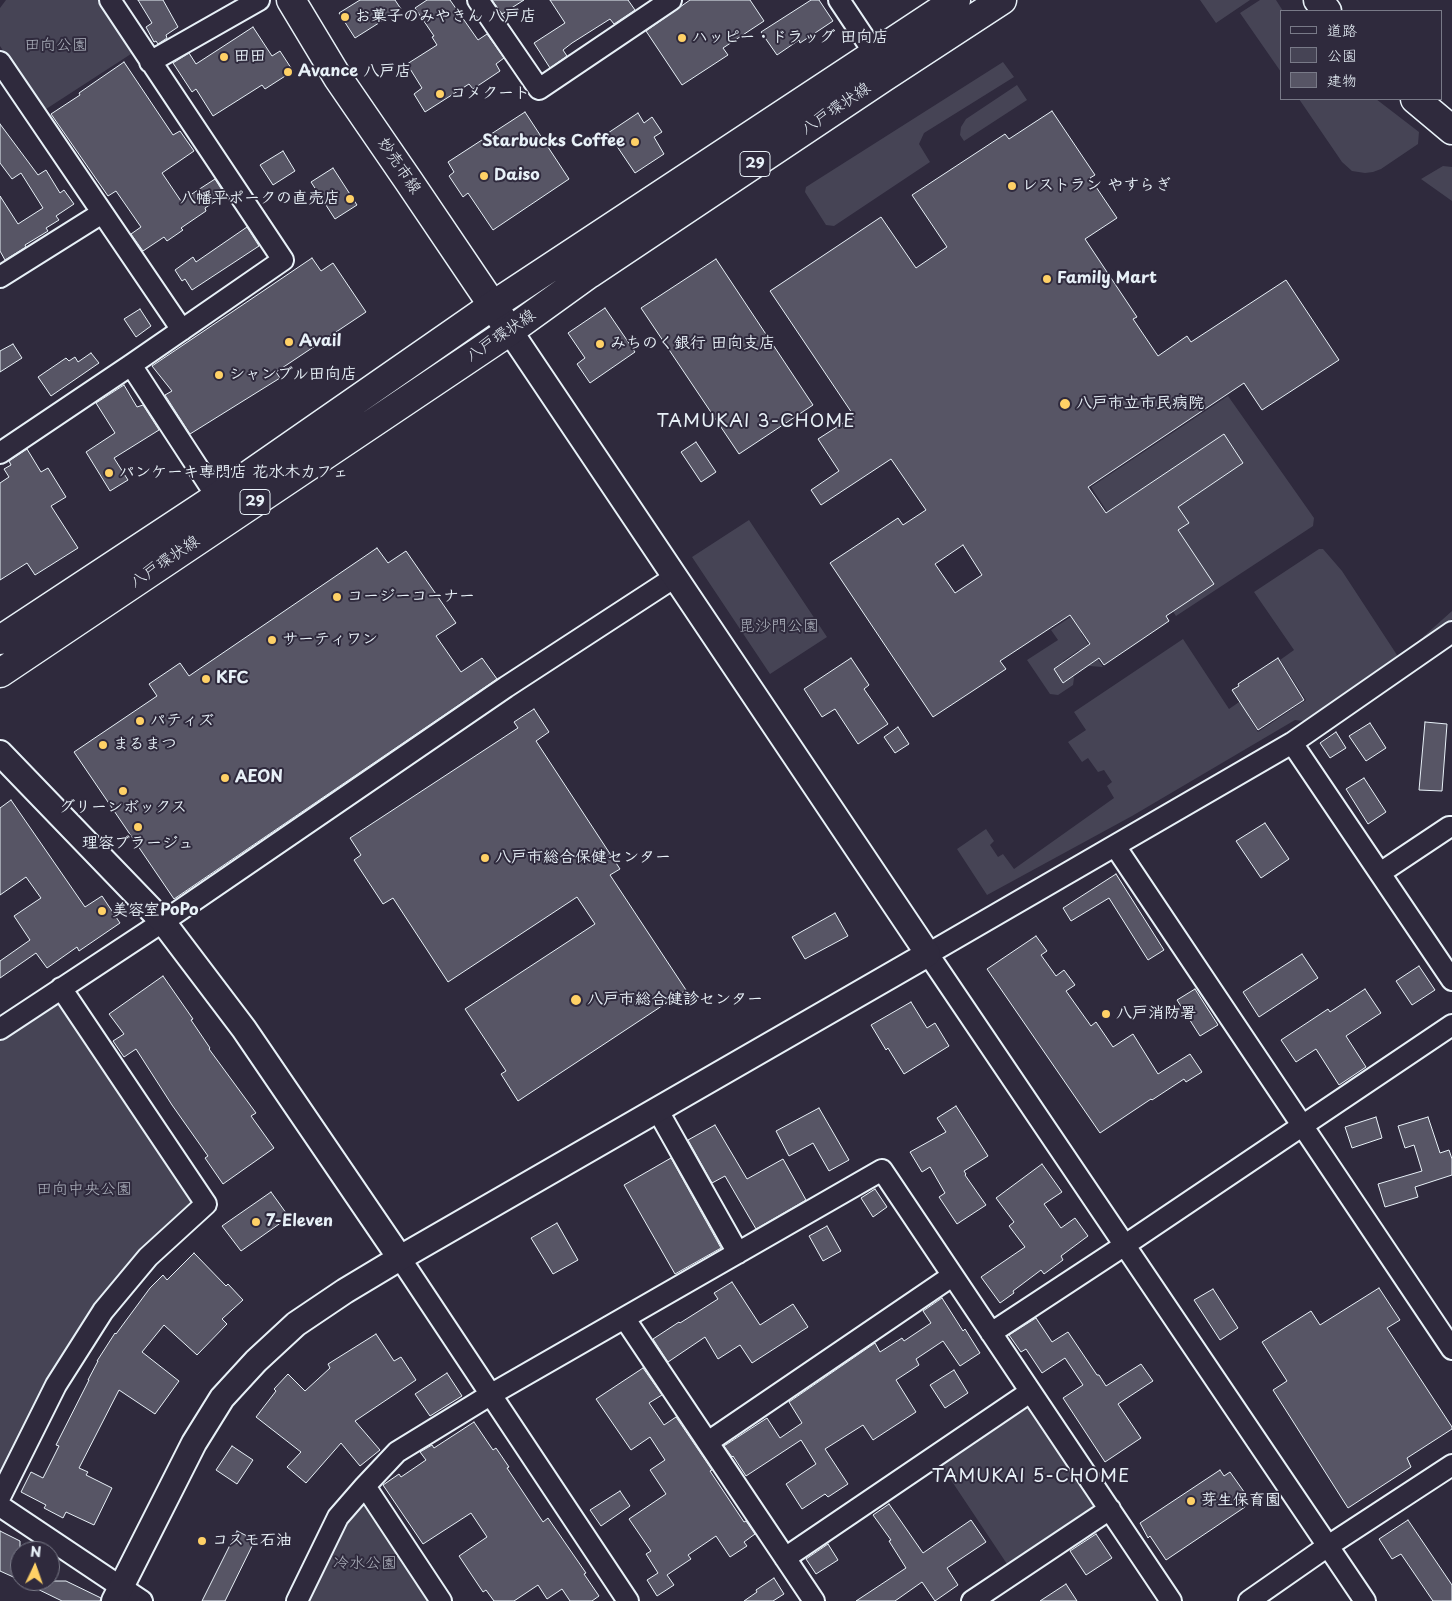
<!DOCTYPE html>
<html>
<head>
<meta charset="utf-8">
<style>
	body { margin:0 }
	#map { position:relative; width:1452px; height:1601px; overflow:hidden; background:#2f2a3d; font-family:"Playpen Sans","Klee One",sans-serif }
	canvas { display:block }
	.legend { position:absolute; left:1280px; top:10px; width:162px; height:90px; box-sizing:border-box; background:#2f2a3d; border:1px solid #797a88; margin:0; padding:6px 9px; list-style:none; font-size:15px; color:#e8f1f8 }
	.legend li { display:flex; align-items:center; gap:10px; height:25px }
	.legend b { width:25px; border:1px solid #797a88 }
	.north { position:absolute; left:10px; top:1541px; width:50px; height:50px; box-sizing:border-box; background:#2f2a3d; border:1px solid #797a88; border-radius:50%; rotate:3deg; font-size:14px; font-weight:700; line-height:20px; text-align:center; color:#e8f1f8 }
	.north::after { content:''; display:block; margin:auto; width:18px; height:22px; background:#ffd166; clip-path:polygon(50% 0,100% 100%,50% 72%,0 100%) }
</style>
</head>
<body>
<div id="map">
<canvas width="1452" height="1601"></canvas>
<ul class="legend">
<li><b style="height:6px;background:#2f2a3d"></b>道路</li>
<li><b style="height:14px;background:#464455"></b>公園</li>
<li><b style="height:14px;background:#575565"></b>建物</li>
</ul>
<div class="north">N</div>
</div>
<script>
const c = document.querySelector('canvas').getContext('2d');
c.lineJoin = 'round';
function fillPath(path, color) { c.fillStyle = color; c.fill(path, 'evenodd'); }
const shape = rows => new Path2D(rows.map(r => 'M' + r).join(''));
function strokePath(path, color, width, dash) { c.strokeStyle = color; c.lineWidth = width; c.lineCap = dash ? 'butt' : 'round'; c.setLineDash(dash || []); c.stroke(path); }
function write(font, color, halo, rows, align = 'center') {
  c.font = font + ' "Playpen Sans","Klee One",sans-serif'; c.lineWidth = 4; c.setLineDash([]); c.textBaseline = 'middle'; c.strokeStyle = halo; c.fillStyle = color; for (const [text, x, y, turn = 0] of rows) {
    c.save(); c.translate(x, y); c.rotate((+turn || 0) * Math.PI / 180); c.textAlign = isNaN(turn) ? turn : align; if (halo) c.strokeText(text, 0, 0); c.fillText(text, 0, 0); c.restore();
  }
}
const green = shape([
	[6,0,100,0,134,52,43,111,0,46,0,8],
	[1200,0,1250,0,1216,23],
	[1260,0,1276,0,1283,11,1281,11,1281,72,1240,13],
	[1003,62,1014,77,924,133,919,144,930,162,834,226,826,225,805,192,806,187],
	[1017,85,1027,100,964,141,960,135,961,127,966,119],
	[1299,99,1376,99,1419,132,1418,144,1381,169,1373,172,1365,173,1352,171,1342,162],
	[1443,166,1452,167,1452,201,1421,179],
	[1228,396,1314,518,1313,526,1176,616,1091,487],
	[749,520,827,637,770,674,692,557],
	[1319,549,1323,549,1342,571,1397,655,1396,660,1304,721,1295,720,1132,816,987,895,957,849,986,829,994,841,990,845,998,857,1003,854,1014,869,1114,798,1107,786,1112,782,1104,770,1098,772,1088,758,1082,762,1068,742,1086,730,1074,712,1183,639,1229,709,1245,698,1254,712,1248,716,1258,732,1306,700,1280,660,1294,650,1254,592],
	[1135,574,1146,589,1081,633,1103,667,1089,666,1079,650,1063,661,1074,678,1073,685,1058,695,1050,694,1027,660,1058,640,1051,630],
	[1452,611,1452,619,1433,637,1428,641,1423,637],
	[52,1004,62,1005,190,1198,190,1208,153,1239,132,1260,101,1298,70,1342,56,1366,0,1473,0,1039],
	[1025,1408,1032,1409,1095,1502,1093,1510,1009,1567,941,1465],
	[358,1506,369,1506,434,1601,306,1601,349,1515]
]);
const building = shape([
	[138,0,163,0,178,27,166,35,167,38,158,44,156,41,154,42,146,27,152,23,138,0],
	[360,0,395,0,401,9,355,38,339,13,360,0],
	[427,0,450,0,478,40,487,34,504,58,496,64,500,71,473,89,469,84,425,112,414,94,422,88,407,64,437,45,432,37,434,36,415,8,427,0],
	[492,0,524,0,502,14,492,0],
	[550,0,628,0,635,10,614,24,610,19,572,43,563,50,567,56,550,68,534,43,565,23,550,0],
	[690,0,750,0,764,21,723,48,728,55,682,85,646,31,690,0],
	[811,0,819,0,833,21,800,43,799,40,777,55,761,32,811,0],
	[253,27,272,56,280,51,293,71,265,89,262,85,213,116,196,89,192,92,173,63,189,53,196,64,253,27],
	[124,62,173,135,180,131,194,151,162,173,181,201,215,179,225,195,205,208,206,211,181,228,183,230,167,241,164,237,143,251,131,234,141,227,116,191,108,196,51,114,80,95,79,93,124,62],
	[1052,111,1095,175,1090,178,1117,218,1085,239,1137,317,1133,319,1158,356,1187,336,1191,342,1286,280,1339,360,1262,410,1244,383,1088,487,1106,513,1224,434,1243,463,1178,507,1189,523,1178,530,1214,584,1166,616,1169,621,1104,665,1099,658,1063,683,1054,669,1090,644,1070,615,1000,661,1006,669,933,717,830,563,898,518,903,525,926,510,891,459,821,505,811,490,839,471,818,439,854,416,770,291,881,217,916,268,947,247,912,195,1005,134,1009,139,1052,111],
	[963,545,982,575,955,593,935,564,963,545],
	[525,112,569,179,493,230,468,193,463,197,449,176,454,172,448,162,525,112],
	[638,113,644,123,652,117,662,132,654,137,664,154,635,173,608,133,638,113],
	[0,124,38,175,46,170,60,193,64,190,74,204,56,216,59,220,46,228,48,231,25,245,26,247,5,260,0,251,0,196,18,224,43,208,21,173,12,179,0,163,0,124],
	[283,151,295,171,273,185,260,165,283,151],
	[333,168,357,205,335,219,311,182,333,168],
	[247,227,259,246,192,290,185,279,182,281,175,270,193,257,196,262,247,227],
	[312,258,321,271,333,263,366,312,276,372,280,378,190,434,165,395,172,391,152,366,312,258],
	[716,259,813,405,739,454,641,308,716,259],
	[605,308,635,352,590,383,577,364,585,358,568,333,605,308],
	[140,309,151,326,136,337,124,319,140,309],
	[13,344,22,358,0,372,0,351,13,344],
	[91,353,99,363,51,396,38,377,66,358,69,361,75,357,78,362,91,353],
	[124,385,137,407,143,405,159,430,114,458,128,480,110,491,86,452,115,433,96,403,124,385],
	[696,442,716,472,701,482,681,452,696,442],
	[27,449,41,472,48,468,66,497,51,506,78,548,35,575,27,563,0,580,0,483,9,477,4,469,11,465,9,461,27,449],
	[377,548,388,563,406,551,456,623,436,636,461,672,482,658,497,679,174,899,74,752,157,696,149,684,180,663,189,676,377,548],
	[851,658,869,685,864,689,888,724,858,744,835,709,822,717,804,689,851,658],
	[1278,658,1304,700,1258,730,1232,690,1239,686,1238,684,1278,658],
	[534,709,549,732,536,741,620,869,610,875,686,990,518,1101,501,1074,506,1071,465,1009,595,924,577,897,448,982,393,898,383,904,354,860,361,855,350,838,518,728,514,722,534,709],
	[1425,722,1447,724,1442,791,1419,790,1425,722],
	[1370,723,1386,748,1366,761,1349,736,1370,723],
	[898,727,909,744,895,753,884,737,898,727],
	[1336,732,1346,748,1330,758,1320,743,1336,732],
	[1364,778,1386,812,1368,824,1346,789,1364,778],
	[11,800,85,907,102,896,120,923,79,951,77,947,47,968,36,953,0,978,0,961,30,940,14,916,41,898,26,877,0,895,0,808,11,800],
	[1265,823,1289,859,1261,878,1236,841,1265,823],
	[1116,874,1164,950,1148,960,1109,898,1071,921,1063,908,1116,874],
	[835,913,848,936,805,959,792,937,835,913],
	[1036,936,1047,951,1041,955,1056,976,1064,970,1075,985,1066,991,1091,1026,1096,1022,1113,1047,1133,1034,1158,1074,1190,1054,1202,1072,1186,1082,1184,1079,1152,1100,1151,1099,1100,1133,987,969,1036,936],
	[1302,954,1318,978,1259,1017,1243,992,1302,954],
	[1419,966,1435,990,1412,1005,1396,981,1419,966],
	[163,976,193,1019,191,1020,210,1048,209,1049,256,1113,251,1116,274,1148,223,1184,205,1158,208,1156,172,1105,136,1049,124,1057,113,1041,124,1034,109,1014,163,976],
	[1195,989,1218,1025,1200,1036,1177,1000,1195,989],
	[1365,989,1381,1013,1346,1036,1366,1067,1339,1085,1316,1049,1296,1062,1281,1040,1328,1009,1330,1012,1365,989],
	[911,1002,927,1028,935,1023,949,1046,904,1074,888,1048,886,1050,871,1025,911,1002],
	[956,1106,988,1156,964,1171,966,1174,965,1175,986,1205,957,1224,939,1197,945,1193,930,1167,922,1172,910,1152,946,1132,937,1118,956,1106],
	[819,1108,849,1160,829,1171,813,1143,789,1156,776,1131,819,1108],
	[1376,1117,1382,1138,1352,1148,1345,1127,1376,1117],
	[1428,1117,1440,1153,1449,1150,1452,1159,1452,1175,1415,1187,1418,1197,1385,1207,1378,1184,1422,1171,1414,1145,1405,1148,1398,1126,1428,1117],
	[715,1125,747,1179,783,1159,806,1200,756,1229,725,1176,712,1183,688,1140,715,1125],
	[671,1158,721,1248,675,1274,624,1185,671,1158],
	[1042,1164,1062,1192,1044,1204,1061,1228,1075,1218,1088,1236,1061,1256,1063,1260,1044,1274,1041,1270,1013,1291,1014,1293,1000,1303,981,1277,1025,1247,1009,1226,1014,1222,996,1198,1042,1164],
	[875,1189,887,1207,873,1217,861,1198,875,1189],
	[271,1192,289,1217,241,1251,222,1226,271,1192],
	[557,1223,578,1260,553,1274,531,1238,557,1223],
	[827,1226,841,1251,823,1261,809,1236,827,1226],
	[194,1253,226,1286,228,1284,243,1300,222,1319,227,1324,197,1355,164,1325,142,1352,179,1381,155,1414,119,1390,79,1468,88,1472,86,1475,112,1488,94,1525,66,1512,63,1518,44,1508,46,1505,21,1492,31,1472,43,1478,59,1446,56,1445,89,1380,88,1380,98,1361,97,1361,115,1333,116,1334,150,1288,163,1275,167,1280,194,1253],
	[732,1282,760,1325,793,1304,808,1327,752,1363,740,1345,718,1359,705,1337,668,1362,653,1339,679,1322,680,1323,718,1299,714,1293,732,1282],
	[1379,1288,1400,1320,1387,1328,1452,1427,1452,1429,1407,1458,1411,1467,1348,1508,1273,1390,1287,1381,1262,1342,1311,1311,1320,1325,1379,1288],
	[1213,1289,1238,1328,1220,1340,1194,1300,1213,1289],
	[942,1298,963,1331,965,1329,980,1353,960,1366,943,1341,916,1359,919,1365,896,1380,916,1412,873,1440,863,1425,825,1449,848,1484,828,1497,825,1494,802,1509,786,1484,816,1464,801,1440,746,1476,733,1456,732,1457,724,1446,767,1418,780,1438,802,1423,789,1402,875,1343,880,1352,902,1338,904,1341,931,1323,923,1311,942,1298],
	[1036,1318,1052,1342,1068,1332,1097,1375,1099,1375,1106,1386,1141,1364,1153,1381,1118,1404,1141,1438,1105,1462,1063,1398,1083,1385,1065,1358,1042,1373,1026,1349,1021,1352,1009,1335,1036,1318],
	[376,1334,394,1361,401,1357,416,1380,355,1421,380,1450,360,1466,341,1443,306,1483,287,1467,301,1452,256,1417,276,1391,274,1389,288,1374,305,1391,330,1368,328,1364,376,1334],
	[643,1368,662,1395,649,1403,664,1425,676,1417,712,1470,710,1471,744,1522,746,1521,755,1534,744,1542,747,1546,730,1557,716,1536,688,1555,691,1559,667,1575,674,1585,657,1596,647,1580,658,1573,646,1554,651,1551,629,1519,666,1494,650,1470,665,1460,650,1437,631,1450,596,1399,643,1368],
	[954,1370,968,1393,945,1408,930,1385,954,1370],
	[447,1373,462,1396,430,1416,415,1394,447,1373],
	[474,1422,493,1450,496,1448,509,1467,507,1468,543,1522,548,1518,586,1573,584,1574,599,1596,592,1601,570,1601,562,1589,547,1599,538,1585,514,1601,494,1601,486,1590,483,1592,459,1556,487,1537,471,1513,423,1544,383,1485,399,1474,401,1477,426,1460,420,1452,432,1445,434,1448,474,1422],
	[232,1446,253,1460,237,1484,216,1470,232,1446],
	[1220,1470,1224,1476,1230,1472,1247,1496,1241,1501,1245,1507,1166,1560,1150,1536,1148,1538,1140,1523,1220,1470],
	[620,1491,630,1506,601,1526,590,1510,620,1491],
	[889,1504,923,1553,971,1520,986,1542,947,1568,958,1585,935,1601,922,1582,895,1601,856,1601,906,1568,889,1541,891,1540,873,1515,889,1504],
	[1408,1520,1452,1585,1452,1601,1433,1601,1401,1554,1392,1559,1379,1539,1408,1520],
	[0,1531,20,1541,20,1580,0,1571,0,1531],
	[237,1531,255,1540,225,1601,202,1601,237,1531],
	[1096,1534,1112,1558,1086,1575,1070,1551,1096,1534],
	[828,1544,838,1560,816,1574,806,1559,828,1544],
	[774,1578,784,1594,773,1601,744,1601,757,1592,756,1590,774,1578],
	[21,1581,66,1581,101,1598,100,1601,62,1601,21,1581],
	[1066,1584,1077,1601,1040,1601,1066,1584]
]);
const minor = shape([
	[478,0,539,89,671,0],
	[839,0,875,54],
	[0,62,182,330],
	[150,62,259,0],
	[0,277,102,213],
	[131,365,217,497],
	[0,453,131,365,283,260,110,0],
	[1292,743,1452,980],
	[1115,846,1452,1349],
	[1380,873,1449,827,1452,827],
	[0,1029,173,915,506,687,675,577],
	[658,1111,738,1253],
	[400,1258,628,1601],
	[625,1319,814,1601],
	[991,1333,1125,1245,1452,1025],
	[708,1442,952,1276],
	[365,1486,441,1601],
	[0,1497,56,1385,103,1311,148,1257,206,1204,61,988],
	[0,1506,142,1601],
	[785,1558,1030,1392],
	[297,1601,338,1517,365,1486,397,1452,490,1395,882,1170,1171,1601],
	[972,1601,1110,1509],
	[1249,1601,1328,1546,1452,1465],
	[1365,1601,928,954,1292,743,1452,632]
]);
const tertiary = shape([
	[0,753,163,922,244,1029,400,1258],
	[114,1601,194,1443,222,1398,256,1361,296,1324,345,1291,400,1258,928,954,510,331]
]);
const secondary = shape([
	[291,0,338,78,408,180,510,331],
	[1318,0,1327,11],
	[1415,99,1452,130]
]);
const primary = shape([
	[0,640,217,497,492,306,956,0],
	[0,673,510,331,589,274,884,77,1002,0]
]);
const markers = [
	[345,17,5,"#ffd166"],
	[682,38,5,"#ffd166"],
	[224,57,5,"#ffd166"],
	[288,72,5,"#ffd166"],
	[440,94,5,"#ffd166"],
	[635,142,5,"#ffd166"],
	[484,176,5,"#ffd166"],
	[1012,186,5,"#ffd166"],
	[350,199,5,"#ffd166"],
	[1047,279,5,"#ffd166"],
	[289,342,5,"#ffd166"],
	[600,344,5,"#ffd166"],
	[219,375,5,"#ffd166"],
	[1065,404,6,"#ffd166"],
	[109,473,5,"#ffd166"],
	[337,597,5,"#ffd166"],
	[272,640,5,"#ffd166"],
	[206,679,5,"#ffd166"],
	[140,721,5,"#ffd166"],
	[103,745,5,"#ffd166"],
	[225,778,5,"#ffd166"],
	[123,791,5,"#ffd166"],
	[138,827,5,"#ffd166"],
	[485,858,5,"#ffd166"],
	[102,911,5,"#ffd166"],
	[576,1000,6,"#ffd166"],
	[1106,1014,5,"#ffd166"],
	[256,1222,5,"#ffd166"],
	[1191,1501,5,"#ffd166"],
	[202,1541,5,"#ffd166"]
];
const shields = [
	[755,164,30],
	[255,502,30]
];
const shieldNames = [
	["29",755,164],
	["29",255,502]
];
const poiNames = [
	["お菓子のみやきん 八戸店",355,17],
	["ハッピー・ドラッグ 田向店",692,38],
	["田田",234,57],
	["Avance 八戸店",298,72],
	["コメクート",450,94],
	["Starbucks Coffee",625,142,"right"],
	["Daiso",494,176],
	["レストラン やすらぎ",1022,186],
	["八幡平ポークの直売店",340,199,"right"],
	["Family Mart",1057,279],
	["Avail",299,342],
	["みちのく銀行 田向支店",610,344],
	["シャンブル田向店",229,375],
	["八戸市立市民病院",1076,404],
	["パンケーキ専門店 花水木カフェ",119,473],
	["コージーコーナー",347,597],
	["サーティワン",282,640],
	["KFC",216,679],
	["パティズ",150,721],
	["まるまつ",113,745],
	["AEON",235,778],
	["グリーンボックス",123,808,"center"],
	["理容ブラージュ",138,844,"center"],
	["八戸市総合保健センター",495,858],
	["美容室PoPo",112,911],
	["八戸市総合健診センター",587,1000],
	["八戸消防署",1116,1014],
	["7-Eleven",266,1222],
	["芽生保育園",1201,1501],
	["コスモ石油",212,1541]
];
const parkNames = [
	["田向公園",56,46],
	["毘沙門公園",779,627],
	["田向中央公園",84,1190],
	["冷水公園",365,1564]
];
const streetNames = [
	["八戸環状線",836,109,-34],
	["妙売市線",399,166,56],
	["八戸環状線",501,336,-34],
	["八戸環状線",165,562,-34]
];
const neighbourhoodNames = [
	["TAMUKAI 3-CHOME",756,422],
	["TAMUKAI 5-CHOME",1031,1477]
];
fillPath(green, '#464455');
fillPath(building, '#575565');
strokePath(building, '#e8f1f8', 1);
strokePath(minor, '#e8f1f8', 24);
strokePath(tertiary, '#e8f1f8', 28);
strokePath(secondary, '#e8f1f8', 31);
strokePath(primary, '#e8f1f8', 31);
strokePath(minor, '#2f2a3d', 20);
strokePath(tertiary, '#2f2a3d', 24);
strokePath(secondary, '#2f2a3d', 28);
strokePath(primary, '#2f2a3d', 28);
for (const [x, y, r, color] of markers) { const dot = new Path2D(); dot.arc(x, y, r, 0, 2 * Math.PI); c.fillStyle = color; c.fill(dot); strokePath(dot, '#2f2a3d', 2); }
for (const [x, y, w] of shields) { const box = new Path2D(); box.roundRect(x - w / 2, y - 12.5, w, 25, 4); c.fillStyle = '#2f2a3d'; c.fill(box); strokePath(box, '#e8f1f8', 1); }
write('bold 15px', '#e8f1f8', null, shieldNames);
write('bold 16px', '#e8f1f8', '#2f2a3d', poiNames, 'left');
write('16px', '#afb4bf', '#2f2a3d', parkNames);
write('16px', '#e8f1f8', '#2f2a3d', streetNames);
c.letterSpacing = '1px';
write('18px', '#e8f1f8', '#2f2a3d', neighbourhoodNames);
c.letterSpacing = '0px';
</script>
</body>
</html>
